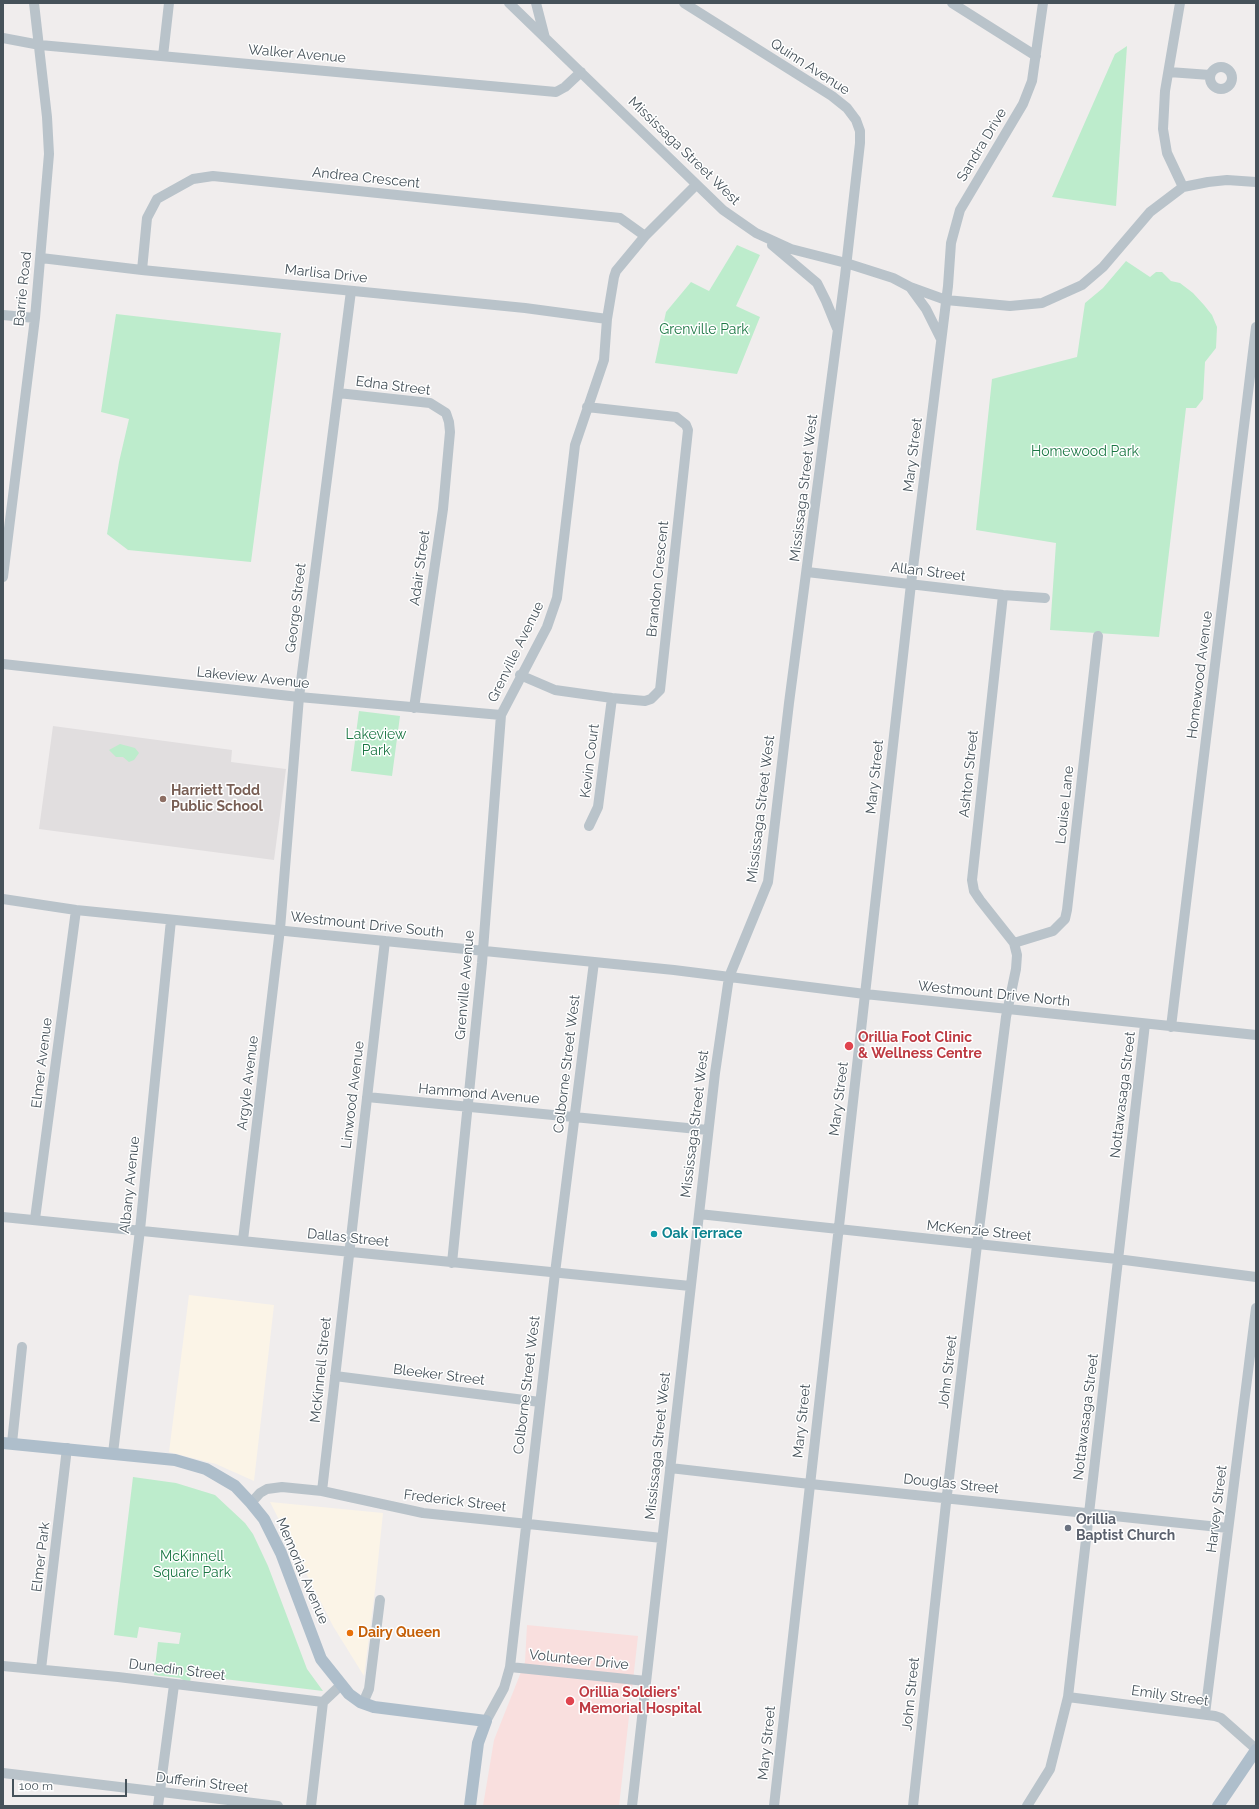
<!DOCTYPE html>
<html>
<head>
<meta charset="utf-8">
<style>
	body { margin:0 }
	#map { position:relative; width:1259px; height:1809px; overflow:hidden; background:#f0eded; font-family:Raleway,sans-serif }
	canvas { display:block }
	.frame { position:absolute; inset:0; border:4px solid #46525a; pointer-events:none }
	.scale { position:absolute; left:12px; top:1779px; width:115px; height:18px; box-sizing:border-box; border:2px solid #46525a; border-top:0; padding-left:5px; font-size:12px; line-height:14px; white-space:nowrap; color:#46525a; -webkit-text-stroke:3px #fff; paint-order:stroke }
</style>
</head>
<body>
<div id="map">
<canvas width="1259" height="1809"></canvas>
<div class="frame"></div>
<div class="scale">100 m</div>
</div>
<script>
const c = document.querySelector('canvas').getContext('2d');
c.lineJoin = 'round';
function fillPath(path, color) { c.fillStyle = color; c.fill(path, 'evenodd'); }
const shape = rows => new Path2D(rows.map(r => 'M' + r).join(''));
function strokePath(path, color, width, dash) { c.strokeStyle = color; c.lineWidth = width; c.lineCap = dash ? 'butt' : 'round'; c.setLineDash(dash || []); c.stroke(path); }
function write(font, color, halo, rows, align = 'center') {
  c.font = font + ' Raleway,sans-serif'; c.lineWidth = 3; c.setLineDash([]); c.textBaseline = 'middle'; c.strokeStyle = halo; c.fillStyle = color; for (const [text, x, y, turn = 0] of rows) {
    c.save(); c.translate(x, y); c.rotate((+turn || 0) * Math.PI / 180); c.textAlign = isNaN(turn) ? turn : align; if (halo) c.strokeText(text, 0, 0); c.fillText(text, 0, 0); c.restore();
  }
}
const commercial = shape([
	[189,1295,274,1305,254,1481,216,1464,169,1452],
	[270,1502,383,1513,375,1590,364,1676,333,1626]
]);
const education = shape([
	[53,726,232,750,231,762,286,769,274,860,39,829]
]);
const medical = shape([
	[527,1625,638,1636,619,1806,483,1806,494,1740,525,1662]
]);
const green = shape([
	[1127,46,1116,206,1052,197,1115,54],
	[737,245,760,255,736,306,760,317,737,374,655,363,666,312,691,282,709,291],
	[1126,261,1150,277,1156,272,1162,272,1171,281,1180,283,1193,293,1204,305,1212,315,1217,327,1216,348,1205,362,1203,399,1196,408,1186,408,1159,637,1050,630,1056,543,976,530,992,379,1077,357,1085,303,1103,288],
	[116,314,281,333,251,562,128,550,107,534,119,462,129,419,101,412],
	[359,711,400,716,392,776,351,771],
	[120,744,135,748,139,753,134,760,129,762,123,757,116,757,109,750],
	[133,1477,176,1483,215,1495,245,1523,253,1534,268,1566,307,1669,323,1691,191,1675,190,1684,180,1678,154,1675,158,1642,179,1644,181,1633,139,1627,137,1638,114,1635]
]);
const minor = shape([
	[509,3,723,210,756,233,791,249,846,263,893,278,910,287,946,300,1010,306,1042,303,1082,285,1103,267,1150,212,1183,187,1208,182,1227,180,1256,182],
	[536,3,545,38],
	[952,3,1036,56],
	[1180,3,1165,91,1163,129,1167,153,1183,187],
	[3,38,40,45,556,92,565,87,581,72],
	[163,56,169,3],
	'1210 78a11 11 0 1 1 22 0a11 11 0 1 1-22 0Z',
	[1169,72,1210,75],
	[772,245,817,283,826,301,837,328],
	[41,258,142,270,525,308,607,319],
	[142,270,147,218,157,199,193,179,213,176,620,218,645,236],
	[910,287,926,309,941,339],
	[3,315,35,318],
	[338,393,430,403,446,413,449,422,450,432,443,509,414,708],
	[807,572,1003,595,1045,598],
	[3,577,35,318,49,154,47,117,34,3],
	[3,664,299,697,501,715],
	[520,675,555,690,612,698,645,701,651,699,660,690,688,430,686,425,676,417,587,407],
	[589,826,598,807,612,698],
	[3,899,76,910,674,970,865,994,1256,1035],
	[1014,943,1053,931,1065,919,1067,910,1098,636],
	[1171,1027,1256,327],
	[367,1097,708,1130],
	[699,1214,1117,1259,1256,1277],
	[3,1217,690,1286],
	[35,1219,76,910],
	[243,1240,280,929,299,697,351,291],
	[452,1263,482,963,501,715,547,627,557,598,575,445,604,360,607,319,614,277,616,271,645,236,696,185],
	[335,1376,540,1402],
	[12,1443,22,1347],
	[113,1453,140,1230,171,920],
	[670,1468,801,1483,1228,1528],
	[322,1491,385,941],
	[251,1503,260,1493,267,1489,282,1487,322,1491,423,1513,662,1538],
	[3,1666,118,1677,323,1702],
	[510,1667,646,1681],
	[41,1669,67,1448],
	[1068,1697,1215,1716,1221,1718,1256,1749],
	[323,1702,341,1685],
	[363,1703,369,1689,370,1681,380,1600],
	[1205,1714,1256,1308],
	[486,1721,504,1688,510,1667,555,1273,594,962],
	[3,1773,278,1806],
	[158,1806,174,1685],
	[311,1806,323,1702],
	[632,1806,715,1073,729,977,768,882,789,703,845,276,860,143,860,131,856,120,847,108,832,96,684,3],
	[774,1806,911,584,948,286,951,243,960,210,1023,104,1032,81,1043,3],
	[913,1806,946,1503,977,1245,1006,1017,1016,969,1017,955,1014,943,980,900,974,891,972,880,1003,595],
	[1027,1806,1050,1769,1068,1697,1145,1024]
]);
const major = shape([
	[3,1443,175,1460,206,1469,235,1486,251,1503,264,1519,281,1553,321,1659,349,1694,360,1702,374,1707,486,1721,478,1743,470,1806],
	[1218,1806,1256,1750]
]);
const markers = [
	[163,799,4,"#8d6e63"],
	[849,1046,5,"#e0444e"],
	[654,1234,4,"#0f9aa8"],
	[1068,1528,4,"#6b7280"],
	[350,1633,4,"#e8710a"],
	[570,1701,5,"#e0444e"]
];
const streetNames = [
	["Walker Avenue",297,54,5],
	["Quinn Avenue",810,67,33],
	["Sandra Drive",982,145,-59],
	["Mississaga Street West",684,151,44],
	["Andrea Crescent",366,178,6],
	["Marlisa Drive",326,274,6],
	["Barrie Road",23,289,-84],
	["Edna Street",393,386,7],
	["Mary Street",913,455,-83],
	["Mississaga Street West",804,488,-83],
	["Adair Street",420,568,-82],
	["Allan Street",928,572,7],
	["Brandon Crescent",658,579,-84],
	["George Street",296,608,-83],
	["Grenville Avenue",516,652,-64],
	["Homewood Avenue",1200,675,-83],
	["Lakeview Avenue",253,678,6],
	["Kevin Court",590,761,-83],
	["Ashton Street",969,774,-84],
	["Mary Street",875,777,-84],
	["Louise Lane",1065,805,-84],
	["Mississaga Street West",761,809,-83],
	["Westmount Drive South",367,925,6],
	["Grenville Avenue",465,985,-85],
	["Westmount Drive North",994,994,6],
	["Elmer Avenue",42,1063,-83],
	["Colborne Street West",567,1064,-83],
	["Argyle Avenue",248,1083,-83],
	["Hammond Avenue",479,1094,5],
	["Linwood Avenue",353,1095,-83],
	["Nottawasaga Street",1123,1095,-83],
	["Mary Street",839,1099,-83],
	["Mississaga Street West",695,1124,-83],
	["Albany Avenue",130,1185,-84],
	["McKenzie Street",979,1231,6],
	["Dallas Street",348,1238,6],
	["McKinnell Street",321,1370,-84],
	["John Street",948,1372,-83],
	["Bleeker Street",439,1375,7],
	["Colborne Street West",527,1385,-83],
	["Nottawasaga Street",1086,1417,-83],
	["Mary Street",802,1421,-84],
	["Mississaga Street West",658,1446,-84],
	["Douglas Street",951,1484,6],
	["Frederick Street",455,1501,7],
	["Harvey Street",1217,1509,-83],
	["Elmer Park",41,1557,-83],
	["Memorial Avenue",302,1571,67],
	["Volunteer Drive",579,1660,6],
	["Dunedin Street",177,1670,7],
	["John Street",911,1694,-84],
	["Emily Street",1170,1696,8],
	["Mary Street",767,1743,-84],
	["Dufferin Street",202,1783,7]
];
const parkNames = [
	["Grenville Park",704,330],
	["Homewood Park",1085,452],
	["Lakeview",376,735],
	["Park",376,751],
	["McKinnell",192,1557],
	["Square Park",192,1573]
];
const educationNames = [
	["Harriett Todd",171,791],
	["Public School",171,807]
];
const healthNames = [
	["Orillia Foot Clinic",858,1038],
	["& Wellness Centre",858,1054],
	["Orillia Soldiers'",579,1693],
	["Memorial Hospital",579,1709]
];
const cultureNames = [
	["Oak Terrace",662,1234]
];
const worshipNames = [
	["Orillia",1076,1520],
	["Baptist Church",1076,1536]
];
const foodNames = [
	["Dairy Queen",358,1633]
];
fillPath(commercial, '#fbf4e7');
fillPath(education, '#e1dedf');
fillPath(medical, '#f9dfde');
fillPath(green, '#bdeccc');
strokePath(minor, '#b9c3ca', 10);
strokePath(major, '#aebecb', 12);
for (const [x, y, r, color] of markers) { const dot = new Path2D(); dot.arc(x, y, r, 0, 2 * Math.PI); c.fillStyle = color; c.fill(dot); strokePath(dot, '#fff', 1.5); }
write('14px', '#46525a', '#fff', streetNames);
write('14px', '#1b7744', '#fff', parkNames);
write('bold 14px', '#785e54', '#fff', educationNames, 'left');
write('bold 14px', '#be3a42', '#fff', healthNames, 'left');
write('bold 14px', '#0d838f', '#fff', cultureNames, 'left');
write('bold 14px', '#5b616d', '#fff', worshipNames, 'left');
write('bold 14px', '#c56008', '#fff', foodNames, 'left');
</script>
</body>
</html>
